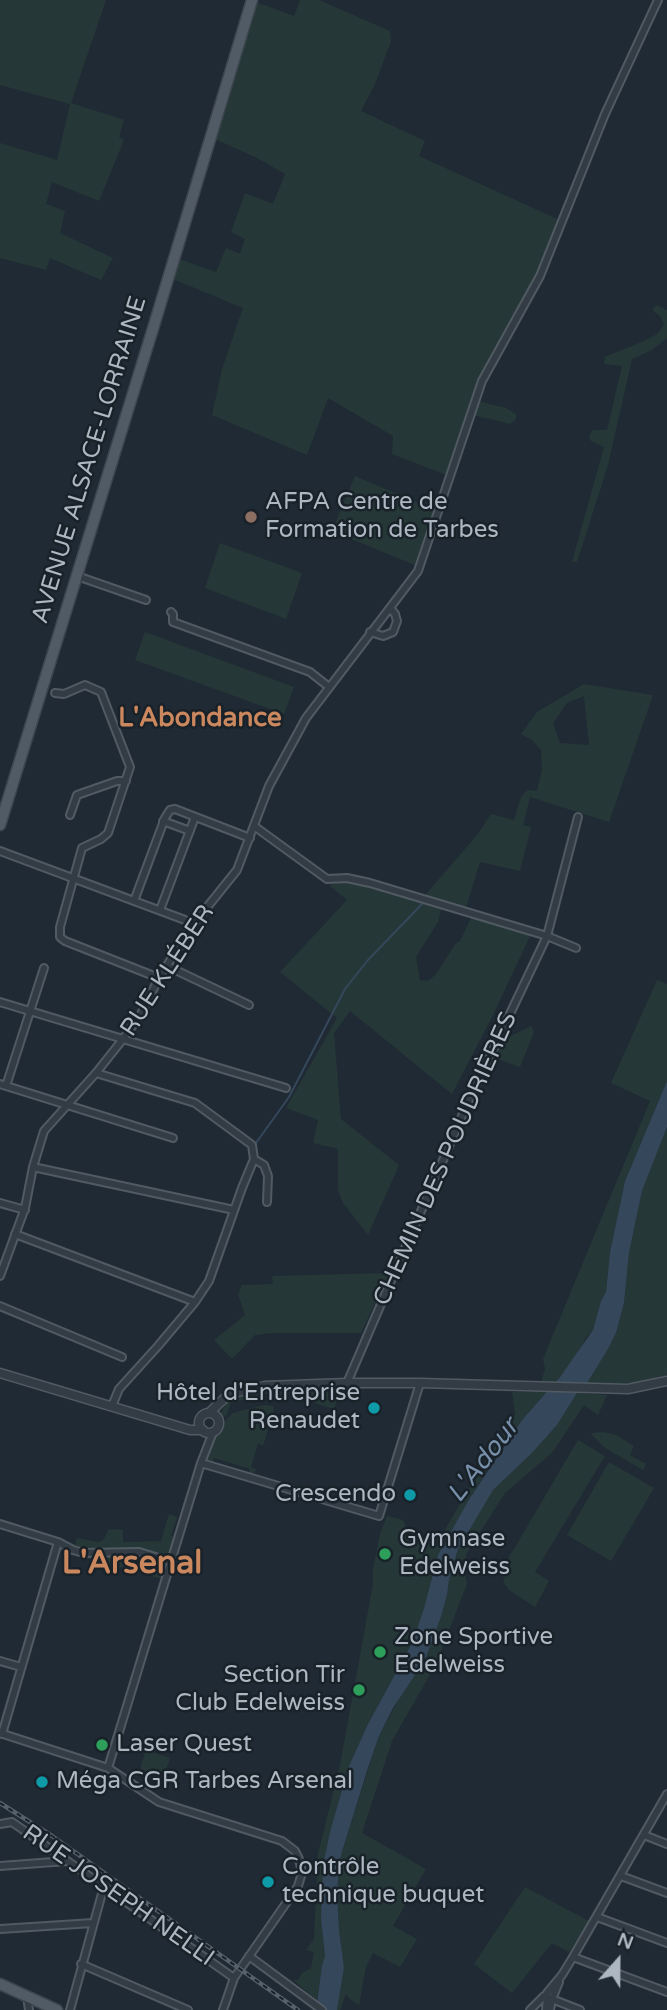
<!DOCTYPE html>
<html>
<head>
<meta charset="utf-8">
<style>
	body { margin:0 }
	#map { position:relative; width:667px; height:2010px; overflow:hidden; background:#202a34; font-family:"Varela Round",sans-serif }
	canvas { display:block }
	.north { position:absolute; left:583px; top:1926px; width:70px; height:70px; -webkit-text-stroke:5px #192129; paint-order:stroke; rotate:21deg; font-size:19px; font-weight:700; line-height:28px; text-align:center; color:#adb7c2 }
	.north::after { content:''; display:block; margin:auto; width:24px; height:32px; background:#adb7c2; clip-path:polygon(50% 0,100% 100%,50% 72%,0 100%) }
</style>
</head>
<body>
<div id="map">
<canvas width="667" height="2010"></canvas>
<div class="north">N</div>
</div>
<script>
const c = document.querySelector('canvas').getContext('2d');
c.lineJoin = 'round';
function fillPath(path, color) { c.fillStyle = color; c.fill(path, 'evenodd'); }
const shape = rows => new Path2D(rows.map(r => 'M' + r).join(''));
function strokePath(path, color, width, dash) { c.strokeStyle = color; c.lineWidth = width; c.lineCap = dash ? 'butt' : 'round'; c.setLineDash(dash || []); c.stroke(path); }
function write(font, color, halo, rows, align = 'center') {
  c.font = font + ' "Varela Round",sans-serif'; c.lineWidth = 5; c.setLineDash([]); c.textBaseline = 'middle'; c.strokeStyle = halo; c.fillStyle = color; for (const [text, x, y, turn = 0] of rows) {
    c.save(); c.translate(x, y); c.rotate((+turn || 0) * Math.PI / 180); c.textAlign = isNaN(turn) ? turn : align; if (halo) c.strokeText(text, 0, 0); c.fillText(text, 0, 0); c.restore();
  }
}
const green = shape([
	[0,0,106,0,71,103,124,120,119,137,124,140,99,201,52,182,46,204,65,211,60,233,113,258,101,280,50,258,46,270,0,258,0,143,57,160,70,104,0,85],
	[300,0,319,0,390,31,391,41,375,84,361,111,425,141,419,156,566,223,556,249,483,383,478,401,506,408,516,414,516,419,510,424,473,415,452,477,392,454,393,436,328,398,307,455,212,415,222,369,243,308,173,279,179,259,216,272,226,248,240,254,245,239,231,232,245,193,273,204,285,174,257,158,215,139,256,2,294,16],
	[656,305,667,310,667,338,652,350,632,359,608,465,577,562,572,562,604,447,591,441,589,436,593,430,607,430,622,366,604,364,605,357,644,341,657,334,664,325,660,316,652,310],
	[355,476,440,512,422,568,332,531],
	[220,543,302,573,286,619,205,588],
	[145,632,294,687,284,714,135,660],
	[584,684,653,695,609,822,530,797,523,825,531,827,520,871,480,862,464,914,442,907,438,922,416,957,420,980,428,981,436,974,456,943,460,941,472,916,531,934,492,1017,452,1094,350,1011,334,1033,341,1119,399,1165,368,1235,343,1203,338,1190,338,1149,313,1143,318,1120,286,1108,337,1018,280,972,347,900,329,885,349,881,420,901,478,834,491,814,514,820,521,797,525,792,529,790,537,791,542,770,541,750,532,740,521,734,537,712],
	[584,696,589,745,560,743,553,723,567,703],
	[657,980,667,984,667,1081,625,1181,610,1252,606,1292,601,1301,593,1330,585,1339,577,1355,554,1384,541,1383,545,1369,543,1359,650,1101,611,1083],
	[531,1026,534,1032,520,1067,492,1057,499,1042],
	[667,1127,667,1375,639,1382,622,1384,587,1383,608,1349,616,1333,624,1303,629,1253,642,1191],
	[389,1273,361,1333,274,1333,255,1335,232,1359,214,1340,245,1315,238,1294,242,1285,273,1284,272,1276],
	[341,1388,334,1409,282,1393,280,1398,266,1394,231,1403,227,1414,222,1419,221,1413,227,1402,232,1398,243,1395,268,1391],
	[512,1392,547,1392,522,1420,494,1460,468,1501,438,1555,424,1608,413,1641,368,1724,349,1766,331,1828,321,1919,325,1956,322,1965,317,2000,293,1980,298,1980,302,1973,311,1968,314,1952,306,1950,314,1939,318,1854,340,1765,373,1584,373,1569,380,1534,387,1516,403,1520,408,1531,418,1536,430,1537,434,1536,437,1531,443,1533,478,1473,512,1421,515,1414],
	[577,1393,607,1395,598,1415,584,1405,552,1453,505,1493,466,1554,464,1568,467,1584,436,1664,392,1741,362,1833,426,1869,393,1926,417,1939,400,1967,373,1953,366,1967,359,2005,350,1999,346,1994,340,2010,337,2010,344,1968,339,1929,337,1891,341,1855,379,1736,400,1697,425,1660,441,1617,447,1595,449,1580,458,1549,487,1498,493,1490,531,1454,557,1425],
	[264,1405,273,1406,274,1410,263,1446,258,1443,251,1467,256,1469,254,1473,249,1473,250,1469,214,1458,213,1462,208,1460,215,1436,220,1432,223,1423,233,1413],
	[604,1432,618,1436,634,1446,630,1455,646,1464,643,1470,605,1448,591,1434,592,1433],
	[578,1440,605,1456,535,1572,549,1581,535,1607,509,1590,504,1583,503,1573,508,1559],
	[609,1462,654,1488,611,1561,567,1535],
	[169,1514,177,1517,171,1536,175,1538,171,1552,168,1555,130,1549,88,1550,75,1545,77,1538,99,1542,103,1540,109,1529,123,1530,123,1542,161,1541],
	[80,1554,141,1555,167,1562,162,1579,80,1556],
	[146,1750,170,1758,162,1783,138,1775],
	[525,1887,589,1921,569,1952,552,1943,512,1993,474,1964]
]);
const water = shape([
	[667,1081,667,1127,642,1191,629,1253,624,1303,616,1333,608,1349,581,1393,577,1393,557,1425,531,1454,493,1490,458,1549,449,1580,447,1595,441,1617,425,1660,393,1708,379,1736,368,1768,341,1855,337,1891,339,1929,344,1968,337,2010,316,2010,322,1965,325,1956,321,1919,323,1865,331,1828,349,1766,368,1724,413,1641,424,1608,438,1555,468,1501,522,1420,560,1377,593,1330,601,1301,606,1292,610,1252,625,1181]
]);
const stream = shape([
	[256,1143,289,1097,345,989,368,960,422,904]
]);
const minor = shape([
	[77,576,146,600],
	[171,612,173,614,173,622,310,672,329,687],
	[370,632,383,636,393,632,397,621,395,614,390,608],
	[55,693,64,694,85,685,101,692,130,767,108,833,101,839,82,848,60,927,60,937,65,941,159,978],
	[70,815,77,795,117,781,126,781],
	[163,821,190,831],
	[254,826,327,879,347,878,370,883,547,936,576,948],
	[0,851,185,920,192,926],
	[134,901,165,818,170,810,175,809,250,838],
	[160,910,195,817],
	[167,966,249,1005],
	[0,1002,286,1088],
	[96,1073,195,1103,252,1145,254,1159,242,1188,209,1281,195,1302,158,1346,119,1389,112,1406],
	[0,1084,173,1138],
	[6,1086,44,968],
	[254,1159,264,1165,268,1176,267,1202],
	[33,1167,234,1210],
	[0,1203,25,1210],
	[15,1234,195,1302],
	[0,1276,25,1208,33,1167,44,1131,96,1073,123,1039,141,1014,159,978,192,926,237,870,269,786,306,718,418,571,482,381,540,276,605,114,658,0],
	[0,1306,122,1357],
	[347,1383,468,1102,547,936,578,817],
	[201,1463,379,1516,420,1383],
	[0,1524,58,1542,73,1550,84,1553,139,1552,172,1562],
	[0,1661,21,1667],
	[0,1733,108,1768,159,1802,282,1841,295,1851,299,1859,302,1873,298,1886,234,1978,223,2010],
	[2,1734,58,1542],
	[108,1768,201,1463,213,1432],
	[0,1824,12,1822,234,1978],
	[644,1835,667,1844],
	[0,1866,67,1861],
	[621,1876,667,1893],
	[597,1917,667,1943],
	[0,1929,93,1923],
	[249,1956,322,2010],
	[573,1957,667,1992],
	[81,1964,188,2010],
	[27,1997,29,2010],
	[70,2010,104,1886],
	[530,2010,544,1996,580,2010],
	[546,2010,547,1993,562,1975,573,1957,667,1794],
	[550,2010,552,1999,559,1982]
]);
const tertiary = shape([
	[0,1373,190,1430,203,1430],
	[209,1413,229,1394,265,1386,347,1383,420,1383,628,1389,667,1381],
	'199 1423a10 10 0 1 1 20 0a10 10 0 1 1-20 0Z'
]);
const primary = shape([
	[0,825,155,322,252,0],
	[0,1984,57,2010]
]);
const rail = shape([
	[0,1803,52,1836,298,2010]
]);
const markers = [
	[251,517,7,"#8d6e63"],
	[374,1408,7,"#0f9aa8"],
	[410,1495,7,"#0f9aa8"],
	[385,1554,7,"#2e9e5b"],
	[380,1652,7,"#2e9e5b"],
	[359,1690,7,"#2e9e5b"],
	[102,1745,7,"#2e9e5b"],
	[42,1782,7,"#0f9aa8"],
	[268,1882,7,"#0f9aa8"]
];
const streetNames = [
	["AVENUE ALSACE-LORRAINE",90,460,-73],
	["RUE KLÉBER",168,971,-57],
	["CHEMIN DES POUDRIÈRES",446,1159,-66],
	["RUE JOSEPH NELLI",118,1896,35]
];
const poiNames = [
	["AFPA Centre de",265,503],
	["Formation de Tarbes",265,531],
	["Hôtel d'Entreprise",360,1394,"right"],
	["Renaudet",360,1422,"right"],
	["Crescendo",396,1495,"right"],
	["Gymnase",399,1540],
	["Edelweiss",399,1568],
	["Zone Sportive",394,1638],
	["Edelweiss",394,1666],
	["Section Tir",345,1676,"right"],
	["Club Edelweiss",345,1704,"right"],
	["Laser Quest",116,1745],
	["Méga CGR Tarbes Arsenal",56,1782],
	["Contrôle",282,1868],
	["technique buquet",282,1896]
];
const neighbourhoodNames = [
	["L'Abondance",200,719]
];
const waterNames = [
	["L'Adour",484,1461,-52]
];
const districtNames = [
	["L'Arsenal",132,1565]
];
fillPath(green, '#253837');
fillPath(water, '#35475a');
strokePath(stream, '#35475a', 2);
strokePath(minor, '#515a63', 10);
strokePath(tertiary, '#515a63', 11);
strokePath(primary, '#3d454e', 13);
strokePath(minor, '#333c45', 6);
strokePath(tertiary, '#333c45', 8);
strokePath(primary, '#515b65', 10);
strokePath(rail, '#55606c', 4.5);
strokePath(rail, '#192129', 2, [5]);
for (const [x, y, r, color] of markers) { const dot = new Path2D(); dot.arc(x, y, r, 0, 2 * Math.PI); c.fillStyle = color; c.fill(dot); strokePath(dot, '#192129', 2.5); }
write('24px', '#adb7c2', '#192129', streetNames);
write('24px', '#adb7c2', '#192129', poiNames, 'left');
write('bold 26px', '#cb885f', '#192129', neighbourhoodNames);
write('italic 26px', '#778fa9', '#192129', waterNames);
write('bold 32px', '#cb885f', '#192129', districtNames);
</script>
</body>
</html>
